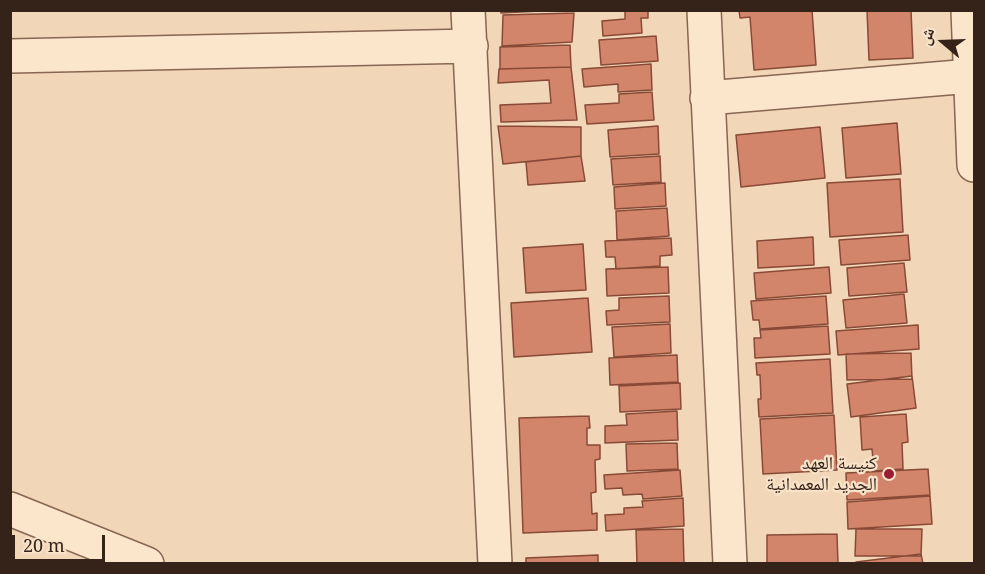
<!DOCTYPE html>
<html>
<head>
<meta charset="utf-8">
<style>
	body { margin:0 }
	#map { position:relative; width:985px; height:574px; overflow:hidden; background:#f1d7b8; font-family:"Noto Serif","Noto Naskh Arabic",serif }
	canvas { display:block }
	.frame { position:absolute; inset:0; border:12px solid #352219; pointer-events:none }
	.north { position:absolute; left:913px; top:12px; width:60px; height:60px; -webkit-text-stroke:4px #f8e2c8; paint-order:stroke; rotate:289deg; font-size:16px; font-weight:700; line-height:24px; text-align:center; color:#352219 }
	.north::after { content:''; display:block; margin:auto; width:21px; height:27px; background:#352219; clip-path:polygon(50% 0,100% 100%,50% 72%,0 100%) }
	.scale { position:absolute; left:12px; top:535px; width:93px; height:27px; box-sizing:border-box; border:3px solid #352219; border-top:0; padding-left:8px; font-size:18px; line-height:21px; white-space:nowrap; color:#352219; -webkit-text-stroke:4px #f8e2c8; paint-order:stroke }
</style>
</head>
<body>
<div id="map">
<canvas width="985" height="574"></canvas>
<div class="frame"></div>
<div class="north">ش</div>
<div class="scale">20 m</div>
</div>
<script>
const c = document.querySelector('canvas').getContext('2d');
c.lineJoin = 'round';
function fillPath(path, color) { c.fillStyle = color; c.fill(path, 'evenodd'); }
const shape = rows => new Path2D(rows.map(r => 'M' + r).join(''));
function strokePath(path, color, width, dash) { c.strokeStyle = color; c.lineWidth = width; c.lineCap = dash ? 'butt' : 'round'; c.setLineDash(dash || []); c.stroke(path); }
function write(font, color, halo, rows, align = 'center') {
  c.font = font + ' "Noto Serif","Noto Naskh Arabic",serif'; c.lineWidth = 4.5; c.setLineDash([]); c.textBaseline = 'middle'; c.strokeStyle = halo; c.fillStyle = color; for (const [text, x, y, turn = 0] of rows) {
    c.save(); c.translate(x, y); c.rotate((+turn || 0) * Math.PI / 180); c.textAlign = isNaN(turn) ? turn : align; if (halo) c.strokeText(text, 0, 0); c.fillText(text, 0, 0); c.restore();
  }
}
const building = shape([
	[500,10,560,10,501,13,500,10],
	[625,10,648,10,648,18,641,18,642,33,603,36,602,21,625,19,625,10],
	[739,10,812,10,816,65,754,70,750,17,740,18,739,10],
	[867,10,911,10,913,58,869,60,867,10],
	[574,13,572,42,502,46,503,15,574,13],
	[656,36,658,61,601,65,599,40,656,36],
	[570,45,571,67,500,69,500,47,570,45],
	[651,64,652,90,618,92,618,84,584,87,582,69,651,64],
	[571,67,577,120,501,122,500,105,551,103,549,80,498,83,499,69,571,67],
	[652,92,654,120,587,124,585,105,619,103,619,94,652,92],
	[897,123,901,174,846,178,842,128,897,123],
	[498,126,581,127,581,156,503,164,498,126],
	[658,126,659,154,610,157,608,130,658,126],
	[820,127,825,178,741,187,736,135,820,127],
	[581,156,585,181,528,185,526,162,581,156],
	[660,156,661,182,613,185,611,159,660,156],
	[900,179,903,232,830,237,827,183,900,179],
	[665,183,666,206,615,209,614,187,665,183],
	[667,208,669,236,617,240,616,211,667,208],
	[908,235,910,260,841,265,839,240,908,235],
	[813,237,814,265,758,268,757,241,813,237],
	[671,238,672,255,660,256,660,266,616,269,615,257,606,257,605,241,671,238],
	[583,244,586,290,526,293,523,248,583,244],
	[904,263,907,292,849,296,847,268,904,263],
	[668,267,669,293,607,296,606,269,668,267],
	[829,267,831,293,756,299,754,273,829,267],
	[904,294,907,323,846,328,843,300,904,294],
	[669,296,670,322,607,325,606,311,619,310,619,298,669,296],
	[826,296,828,324,760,329,759,320,753,320,751,301,826,296],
	[588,298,592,352,514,357,511,303,588,298],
	[670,324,671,353,614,357,612,327,670,324],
	[918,325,919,349,838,355,836,331,918,325],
	[828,326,830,354,755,358,754,338,761,338,760,330,828,326],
	[911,353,912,379,847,380,846,354,911,353],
	[677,355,678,382,610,385,609,358,677,355],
	[830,359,833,413,759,417,758,399,761,399,760,375,757,375,756,363,830,359],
	[912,376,916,408,851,417,847,384,912,376],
	[680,383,681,409,620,412,619,386,680,383],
	[677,411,678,440,605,443,605,426,627,425,626,414,677,411],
	[906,414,908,442,902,443,903,469,874,471,872,449,862,450,860,417,906,414],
	[834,415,837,470,763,474,760,419,834,415],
	[589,416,590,428,587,428,587,445,600,445,600,459,595,460,596,492,591,493,592,514,597,513,597,530,523,533,519,418,589,416],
	[677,443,678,469,627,471,626,444,677,443],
	[928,469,930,495,847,500,846,473,928,469],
	[680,470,682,496,643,499,642,494,623,495,622,488,605,489,604,475,680,470],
	[930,496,932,524,848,529,847,502,930,496],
	[683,498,684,526,606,531,605,515,624,514,624,508,643,507,642,501,683,498],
	[683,529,684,564,637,564,636,530,683,529],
	[856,529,922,529,921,556,855,556,856,529],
	[837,534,838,564,767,564,767,535,837,534],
	[921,554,923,564,856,564,856,562,921,554],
	[598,555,598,564,526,564,526,558,598,555]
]);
const street = shape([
	[468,10,495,564],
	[704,10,730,564],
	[968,10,974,165],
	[10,56,471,46],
	[707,98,971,76],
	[10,509,147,564]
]);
const markers = [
	[889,474,6,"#9a1e33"]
];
const poiNames = [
	["كنيسة العهد",877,464],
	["الجديد المعمدانية",877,485]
];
fillPath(building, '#d2856b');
strokePath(building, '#884a37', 1.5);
strokePath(street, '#876652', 36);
strokePath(street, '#fbe5cb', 33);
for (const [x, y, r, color] of markers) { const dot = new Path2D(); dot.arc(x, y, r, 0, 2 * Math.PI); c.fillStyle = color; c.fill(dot); strokePath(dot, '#f8e2c8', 2); }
write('18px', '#352219', '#f8e2c8', poiNames, 'right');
</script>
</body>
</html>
